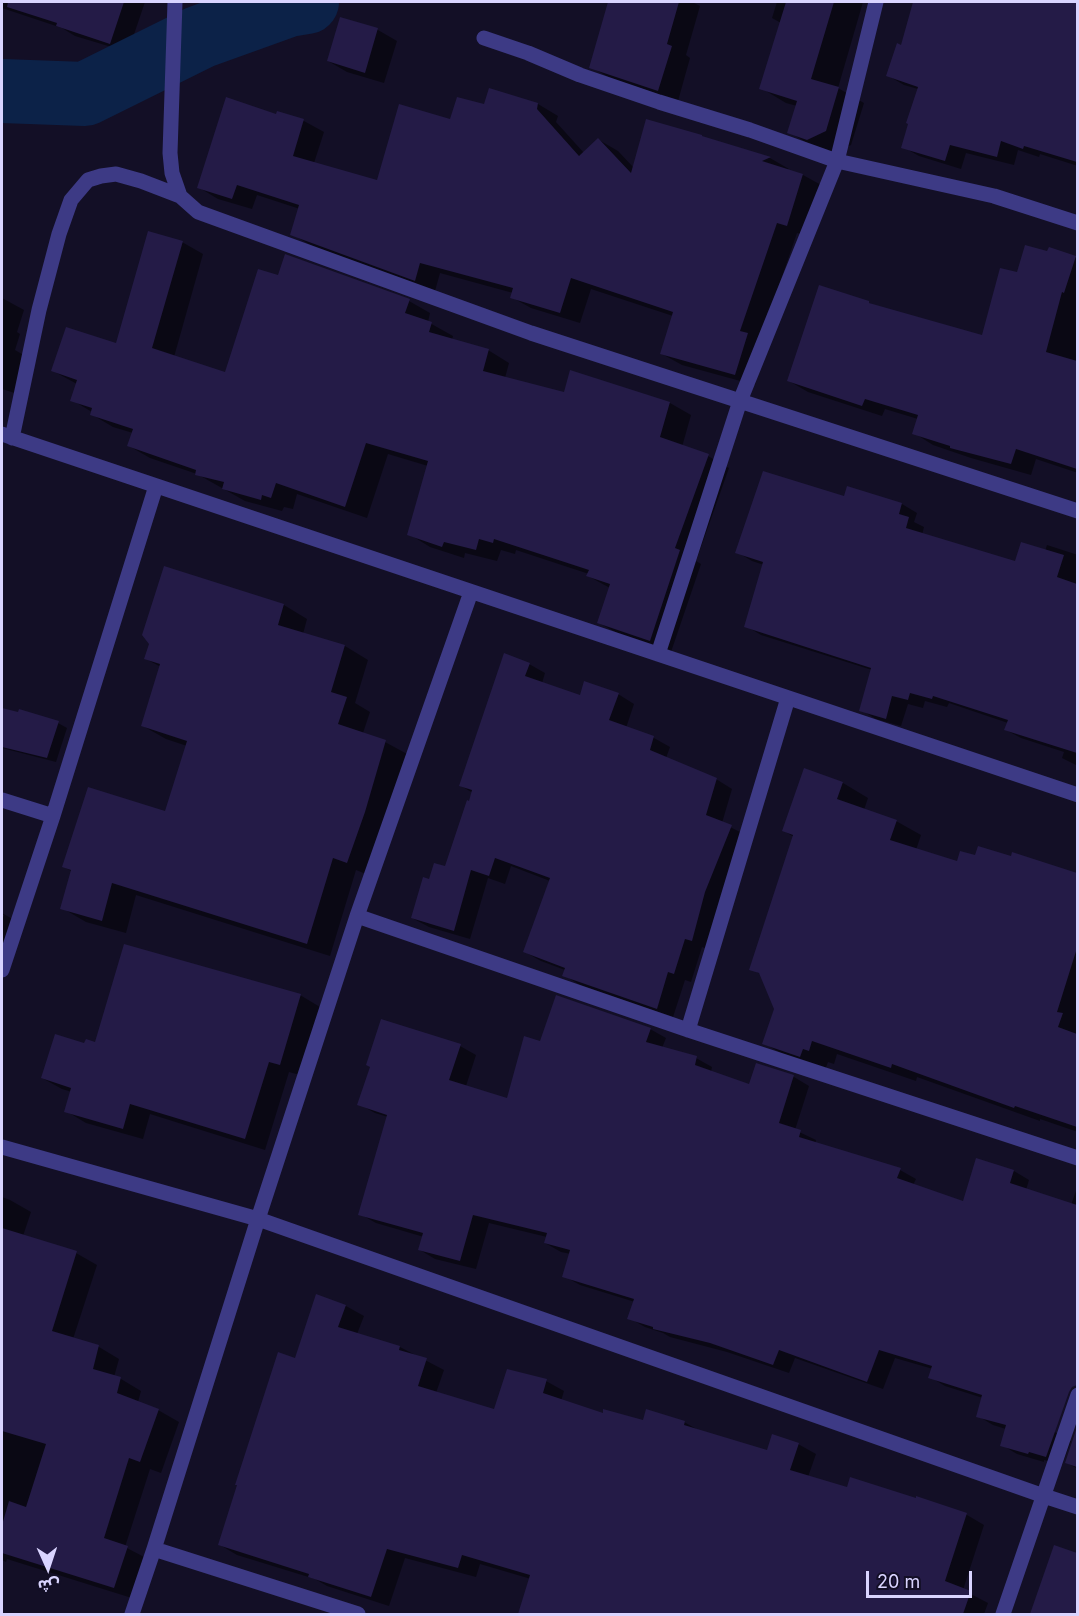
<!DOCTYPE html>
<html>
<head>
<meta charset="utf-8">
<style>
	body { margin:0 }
	#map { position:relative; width:1079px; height:1616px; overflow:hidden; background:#130f26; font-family:Inter,"Noto Sans Arabic",sans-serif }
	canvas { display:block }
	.frame { position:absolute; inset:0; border:3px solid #d9d4ff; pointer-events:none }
	.north { position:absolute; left:18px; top:1538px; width:60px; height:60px; -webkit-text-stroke:4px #130f26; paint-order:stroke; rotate:177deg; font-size:16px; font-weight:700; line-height:24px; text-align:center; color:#d9d4ff }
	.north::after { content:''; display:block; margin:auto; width:21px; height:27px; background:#d9d4ff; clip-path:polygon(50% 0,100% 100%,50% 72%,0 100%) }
	.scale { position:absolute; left:866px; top:1571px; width:106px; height:27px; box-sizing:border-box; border:3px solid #d9d4ff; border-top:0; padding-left:8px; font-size:18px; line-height:21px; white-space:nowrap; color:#d9d4ff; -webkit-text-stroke:4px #130f26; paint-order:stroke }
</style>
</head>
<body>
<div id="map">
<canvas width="1079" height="1616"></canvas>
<div class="frame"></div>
<div class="north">ش</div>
<div class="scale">20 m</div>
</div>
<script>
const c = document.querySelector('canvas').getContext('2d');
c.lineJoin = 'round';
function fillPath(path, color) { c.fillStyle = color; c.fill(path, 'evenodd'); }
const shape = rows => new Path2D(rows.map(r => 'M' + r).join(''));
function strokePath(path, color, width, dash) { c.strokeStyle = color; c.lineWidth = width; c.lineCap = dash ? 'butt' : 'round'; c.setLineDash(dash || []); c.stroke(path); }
const shadow = shape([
	[2,2,145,2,128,52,75,36,62,28,2,8],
	[610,2,692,2,700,6,686,55,690,58,678,101,610,78,591,67],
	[777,2,863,2,838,88,864,103,851,145,833,154,814,147,789,132,797,106,786,103,761,88,781,23,772,18],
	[915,2,1078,2,1078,166,1040,154,1039,157,1018,150,1014,165,966,153,961,169,919,156,903,147,918,89,904,85,887,75,902,47],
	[341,19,378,30,397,41,384,83,347,72,328,61],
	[490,90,538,104,558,116,556,122,584,153,599,140,618,151,634,168,706,139,770,158,789,169,786,170,803,175,823,186,807,236,797,233,760,341,767,345,755,385,682,365,662,354,673,316,591,289,580,323,531,308,511,297,513,293,440,273,435,291,312,246,292,234,300,209,257,195,252,209,218,199,198,187,277,116,278,113,304,121,324,132,314,163,378,182,451,121,485,106],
	[182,242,203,254,174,357,226,373,279,277,409,301,430,313,428,322,453,336,452,340,488,350,509,363,505,378,565,394,670,403,691,415,682,447,708,456,729,468,696,561,701,564,671,652,621,635,599,623,610,588,588,576,589,574,516,550,515,554,501,550,497,561,465,553,464,558,430,547,409,534,428,466,388,454,367,518,297,494,293,509,284,507,282,511,245,501,197,474,150,458,129,446,133,433,113,427,91,414,92,412,72,400,77,384,53,371,117,345],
	[1075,257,1078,259,1078,473,1036,459,1031,475,971,458,933,445,914,433,918,419,885,409,882,416,808,392,789,381,869,303,876,307,983,337,1018,274],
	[2,298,24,310,17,332,20,334,15,350,32,360,21,395,2,389,2,390],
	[848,488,902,504,917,513,914,522,924,527,922,535,1016,563,1045,551,1047,545,1078,555,1078,766,1062,758,1064,752,1021,738,1006,730,1008,723,949,703,947,707,925,701,923,708,908,704,901,726,876,719,861,710,872,670,761,635,746,626,764,565,752,561,737,552,845,498],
	[165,568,284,605,307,619,303,634,345,646,368,660,355,703,370,712,363,733,385,742,409,755,371,876,356,870,330,956,136,895,126,933,86,922,62,908,73,872,64,867,166,813,187,746,166,739,143,726,161,667,146,659,150,643],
	[529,664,545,673,542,683,581,696,618,694,634,704,626,728,654,738,670,747,666,758,716,779,732,789,722,823,748,836,708,949,702,947,691,982,685,980,673,1017,580,985,564,975,565,970,541,961,525,952,550,881,511,866,505,884,488,878,470,939,429,927,412,918,430,880,446,867,470,803,473,793,461,786],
	[2,709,58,723,67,728,56,762,2,748],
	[805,770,843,783,868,798,864,810,896,821,921,835,916,850,958,863,976,857,1012,858,1013,854,1078,875,1078,1132,1040,1119,1040,1121,917,1077,916,1081,837,1054,834,1064,828,1062,825,1070,789,1058,764,1043,776,1009,762,975,751,969,794,837,784,831],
	[2,913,23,925,2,980,2,920,4,915,2,915],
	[300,995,320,1007,300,1075,289,1072,265,1150,150,1114,143,1139,86,1123,66,1111,72,1092,62,1089,42,1078,85,1045,96,1044],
	[650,1029,666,1038,662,1048,696,1058,712,1067,711,1072,750,1086,757,1065,794,1077,809,1086,795,1130,816,1140,815,1144,900,1170,916,1179,913,1185,964,1203,1014,1171,1029,1180,1026,1190,1071,1205,1078,1185,1078,1347,1053,1431,1071,1441,1062,1465,1044,1460,1044,1462,1017,1454,1002,1445,1006,1429,993,1425,978,1416,983,1398,945,1386,930,1377,933,1369,895,1358,883,1389,795,1358,789,1373,727,1352,670,1337,663,1333,645,1327,629,1318,635,1302,580,1285,564,1276,571,1254,561,1252,545,1243,547,1237,489,1223,476,1269,435,1259,420,1250,424,1237,376,1223,360,1214,388,1117,375,1113,359,1104,460,1046,476,1055,466,1086,508,1100,541,1043],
	[2,1197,10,1200,31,1212,23,1236,76,1253,97,1265,73,1339,99,1347,119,1359,114,1377,121,1379,141,1391,138,1402,158,1410,179,1422,161,1473,150,1469,125,1547,148,1559,135,1599,7,1559,6,1562,2,1560],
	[317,1296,346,1306,364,1316,357,1334,400,1347,444,1370,436,1393,495,1411,546,1381,564,1391,561,1401,604,1415,644,1422,684,1422,700,1431,768,1452,798,1444,816,1454,808,1477,848,1489,917,1500,917,1498,967,1515,984,1525,963,1590,988,1603,984,1614,519,1614,531,1579,480,1564,476,1577,405,1558,389,1606,327,1586,315,1579,237,1555,220,1545,296,1360],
	[1075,1438,1078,1438,1078,1469,1067,1463],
	[1055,1547,1078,1554,1078,1614,1032,1614]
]);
const river = shape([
	[2,91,85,94,200,37,289,5,307,2]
]);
const building = shape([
	[8,2,124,2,110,44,56,26,57,23,7,7],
	[608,2,679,2,667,44,672,46,658,91,589,68],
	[786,2,834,2,811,79,839,87,826,131,807,140,787,133,797,101,759,89],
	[913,2,1047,3,1047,2,1077,2,1077,162,1024,146,1023,149,1001,141,997,157,950,145,945,161,901,148,908,124,906,123,918,87,886,76,897,43,901,45],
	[340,17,378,28,365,73,327,61],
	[489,88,538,103,537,109,579,156,598,138,631,173,646,119,702,135,702,136,771,157,762,161,803,174,787,226,777,223,740,331,748,333,735,375,660,354,673,312,571,278,560,313,510,298,513,288,420,263,415,281,290,235,299,205,237,185,232,199,197,188,226,97,276,114,277,111,304,119,293,156,377,180,399,104,450,119,457,97,484,104],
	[148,231,183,241,152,348,225,372,258,269,278,275,285,254,410,299,405,313,432,322,429,332,489,349,483,371,564,392,570,370,670,402,660,437,709,454,675,548,680,550,650,641,597,623,610,584,586,576,589,570,494,539,493,543,479,539,476,550,444,542,442,547,407,535,428,461,366,443,345,507,276,483,271,498,262,495,261,500,222,489,224,482,195,475,196,470,127,446,133,429,90,415,92,408,70,401,77,380,51,371,66,327,116,343],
	[1025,245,1047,251,1049,247,1076,256,1064,293,1062,292,1046,352,1077,361,1077,469,1016,449,1011,464,950,448,950,446,912,434,918,415,865,399,862,406,787,381,819,285,869,301,869,303,982,335,1000,268,1017,272],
	[763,471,844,496,847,486,902,503,899,514,909,517,906,528,1015,561,1021,542,1064,555,1057,577,1077,584,1077,753,1004,730,1008,720,933,696,932,699,910,693,908,700,892,696,886,719,859,711,871,668,744,627,763,562,735,553],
	[164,566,284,604,278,625,345,645,331,692,347,697,338,724,386,740,365,812,347,863,333,858,307,944,112,883,102,921,60,909,71,870,62,867,88,787,165,811,187,741,141,726,160,664,144,659,149,644,142,635],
	[504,653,530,663,525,676,580,695,584,681,619,693,609,720,654,736,650,750,717,778,706,815,732,825,705,892,692,941,685,939,674,974,668,972,657,1009,562,976,565,968,523,952,550,878,495,858,489,876,471,870,454,931,411,918,423,877,429,879,434,863,445,866,467,800,469,801,472,790,459,786],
	[2,708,18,712,19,709,59,721,47,758,2,747],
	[804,768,843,782,837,799,897,820,890,840,957,861,960,851,975,855,978,846,1011,856,1012,852,1077,873,1077,948,1057,1012,1063,1013,1058,1027,1077,1034,1077,1127,1015,1106,1014,1108,892,1064,891,1068,812,1041,809,1051,803,1049,800,1057,762,1044,774,1009,759,973,749,970,793,835,782,831],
	[124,944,301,994,280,1065,269,1062,245,1139,130,1104,123,1129,64,1112,71,1088,41,1078,55,1034,84,1043,86,1039,95,1042],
	[556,995,651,1028,646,1042,697,1056,695,1065,749,1084,756,1063,794,1075,779,1123,801,1130,799,1137,901,1168,897,1178,963,1201,976,1158,1014,1170,1010,1183,1077,1205,1077,1385,1072,1387,1069,1392,1046,1457,1029,1452,1028,1454,1000,1446,1006,1425,976,1417,982,1395,928,1378,932,1366,879,1350,867,1382,779,1350,773,1365,710,1343,653,1329,653,1327,627,1319,634,1299,562,1277,570,1250,544,1243,547,1233,473,1215,460,1261,418,1250,423,1233,358,1215,387,1115,357,1105,370,1067,366,1065,381,1019,461,1044,449,1080,507,1098,524,1036,540,1041],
	[2,1228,77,1251,52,1331,99,1345,93,1369,121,1377,117,1393,159,1409,140,1462,129,1458,104,1538,128,1546,114,1588,2,1553,2,1525,9,1501,26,1507,46,1444,2,1431],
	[316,1294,346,1305,338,1327,400,1346,399,1350,427,1358,418,1386,494,1409,507,1369,547,1379,543,1393,603,1413,603,1409,643,1420,646,1409,685,1421,684,1425,767,1450,772,1434,799,1443,790,1470,847,1487,850,1477,916,1498,916,1496,967,1513,945,1581,971,1591,963,1614,518,1614,530,1575,462,1555,458,1568,387,1549,371,1597,308,1577,309,1574,218,1545,237,1485,235,1485,278,1352,295,1358],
	[1077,1427,1077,1467,1065,1463],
	[1054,1545,1077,1553,1077,1614,1030,1614]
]);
const minor = shape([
	[175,2,170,153,172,173,180,196],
	[484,38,528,53,580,75,659,102,750,130,837,161,994,196,1078,223],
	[2,434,1078,795],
	[12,438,39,310,59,234,71,200,88,180,101,176,116,174,141,181,180,196,198,212,531,333,1078,511],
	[658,654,740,401,837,161,876,2],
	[2,800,53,816],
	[357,916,688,1030,1078,1158],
	[2,970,53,816,156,486],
	[688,1030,788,698],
	[2,1147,258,1219,1044,1496,1078,1507],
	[154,1549,358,1614],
	[132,1614,154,1549,258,1219,357,916,471,592],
	[1003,1614,1078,1395]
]);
fillPath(shadow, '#0007');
strokePath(river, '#0c2248', 64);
fillPath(building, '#241b47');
strokePath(minor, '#3d3a85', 15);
</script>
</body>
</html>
